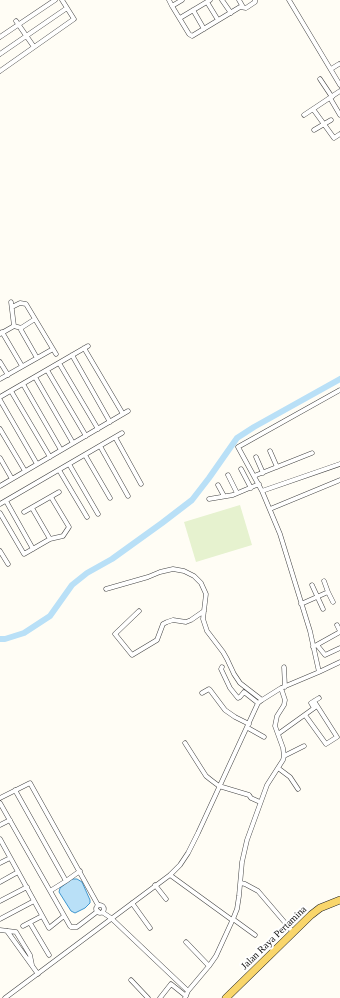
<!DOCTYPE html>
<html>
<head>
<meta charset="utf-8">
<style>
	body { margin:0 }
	canvas { display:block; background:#fffdf5 }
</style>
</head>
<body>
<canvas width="340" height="998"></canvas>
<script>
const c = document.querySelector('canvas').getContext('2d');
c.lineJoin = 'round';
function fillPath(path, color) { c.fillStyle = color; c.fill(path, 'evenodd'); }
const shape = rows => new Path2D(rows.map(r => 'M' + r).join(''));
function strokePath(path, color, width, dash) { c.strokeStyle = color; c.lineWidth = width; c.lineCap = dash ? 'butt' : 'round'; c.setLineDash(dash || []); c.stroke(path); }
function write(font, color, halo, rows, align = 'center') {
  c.font = font + ' Georgia,serif'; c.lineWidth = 4; c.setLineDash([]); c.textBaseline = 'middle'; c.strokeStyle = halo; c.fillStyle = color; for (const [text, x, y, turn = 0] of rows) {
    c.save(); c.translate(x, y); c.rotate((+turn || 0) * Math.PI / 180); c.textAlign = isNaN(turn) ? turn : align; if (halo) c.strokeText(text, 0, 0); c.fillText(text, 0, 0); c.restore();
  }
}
const pitch = shape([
	[240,505,252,545,196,562,184,522]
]);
const water = shape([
	[72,879,77,879,82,882,90,900,90,903,85,908,75,913,71,911,59,892,60,888,72,879]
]);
const river = shape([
	[0,639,5,639,24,633,50,616,72,585,87,573,112,559,162,523,192,500,209,478,237,438,254,427,340,379]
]);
const minor = shape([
	[169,0,172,6,182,0],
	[222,0,231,13],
	[239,0,243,7],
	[289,0,340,85],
	[207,2,218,20],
	[172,6,189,34,192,36,240,7,246,8,255,2,255,0],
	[193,10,204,29],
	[180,18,210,0],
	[16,21,34,47],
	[0,37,55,0],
	[0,54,67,8],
	[331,69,339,64],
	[0,71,74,19,62,0],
	[320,79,332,97],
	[330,98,340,115],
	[313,109,334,138,340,134],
	[304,115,340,91],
	[314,130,331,120],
	[11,302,14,326],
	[12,307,20,303,26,304,56,354],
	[21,328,21,330,37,358],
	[2,332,22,366],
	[0,334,14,326,21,328,35,319],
	[84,348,123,414],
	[72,355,110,422],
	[0,362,8,375],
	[59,363,98,429],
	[47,370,86,436],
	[35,377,73,443],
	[0,379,53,349],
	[23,384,61,450],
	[11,391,50,457],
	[0,397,88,346],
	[0,400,37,464],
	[0,429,25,471],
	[115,437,141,484],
	[100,446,128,496],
	[270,451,277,467],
	[85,455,110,498],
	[256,457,263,473],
	[0,458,12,479],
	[69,464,98,514],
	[241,469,251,488],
	[59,470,87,517],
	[228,475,237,493],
	[254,476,312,453],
	[218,485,224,496],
	[0,486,128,411],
	[262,491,340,464],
	[209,499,233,495,259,484],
	[6,501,33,549],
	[0,504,122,433],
	[32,508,50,539],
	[270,509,340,480],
	[24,512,59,492],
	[0,513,24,554,50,539,63,536,69,527,51,497],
	[0,551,8,564],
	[312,585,323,609],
	[106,589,148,577,160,572,173,569,184,571,194,576,201,583,206,594,203,619,207,631,223,652,227,659,234,674,240,683,262,700],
	[328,592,333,602],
	[301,604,328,592,324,581],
	[139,611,115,634,132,655,157,640,163,624,167,622,173,620,186,622,191,620,204,611],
	[337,625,340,631],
	[317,645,325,655,340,648],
	[313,647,340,632],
	[222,667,221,669,230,688,238,698,240,697,244,692,258,703],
	[284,667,285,687],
	[319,672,340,662],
	[202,693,209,689,210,690,225,710,235,717,249,724],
	[314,708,311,703,319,698],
	[305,715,326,744,337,737,314,701],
	[248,728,264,737],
	[278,734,317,706],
	[185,743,206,776,211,780,219,786,249,795,251,798,260,802],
	[284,756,304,746],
	[278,768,290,777,298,789],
	[15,790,66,881,50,891],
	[0,798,30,783,98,905],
	[0,803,70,926,71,927,77,927,98,911],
	[0,825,10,820],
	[0,839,49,928,64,916],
	[0,863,10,858],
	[170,875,232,920],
	[66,881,80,871],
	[0,882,18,872],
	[241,883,245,884,258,891,293,932],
	[155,885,166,899],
	[0,901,27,887],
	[132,903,150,928],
	'96 909a4 4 0 1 1 8 0a4 4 0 1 1-8 0Z',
	[102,912,111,918,188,991],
	[0,919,34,901],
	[233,919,255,935],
	[30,923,49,955],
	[23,926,42,916],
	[0,930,16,932,30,955,32,965],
	[7,931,38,974],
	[186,942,209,966],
	[131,980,148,998],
	[5,998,170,875,180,865,188,853,198,833,258,703,262,700,281,688],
	[160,998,171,984,186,996],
	[185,998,188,991,209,966,216,956,233,919,237,909,239,896,242,862,247,840,267,785,283,760,284,756,283,748,275,726,277,716,284,705,285,700,281,688,319,672,310,631,280,534,262,491,238,447,340,390]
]);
const primary = shape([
	[226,998,311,915,320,908,340,900]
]);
const streetNames = [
	["Jalan Raya Pertamina",274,938,-44]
];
fillPath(pitch, '#e6f2cf');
fillPath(water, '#b9e0f7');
strokePath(water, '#3f96cf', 1);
strokePath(river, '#b9e0f7', 6);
strokePath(minor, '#444', 5);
strokePath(primary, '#222', 8);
strokePath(minor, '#fff', 4);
strokePath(primary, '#f9d66b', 7);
write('10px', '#111', '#fff', streetNames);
</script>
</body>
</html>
